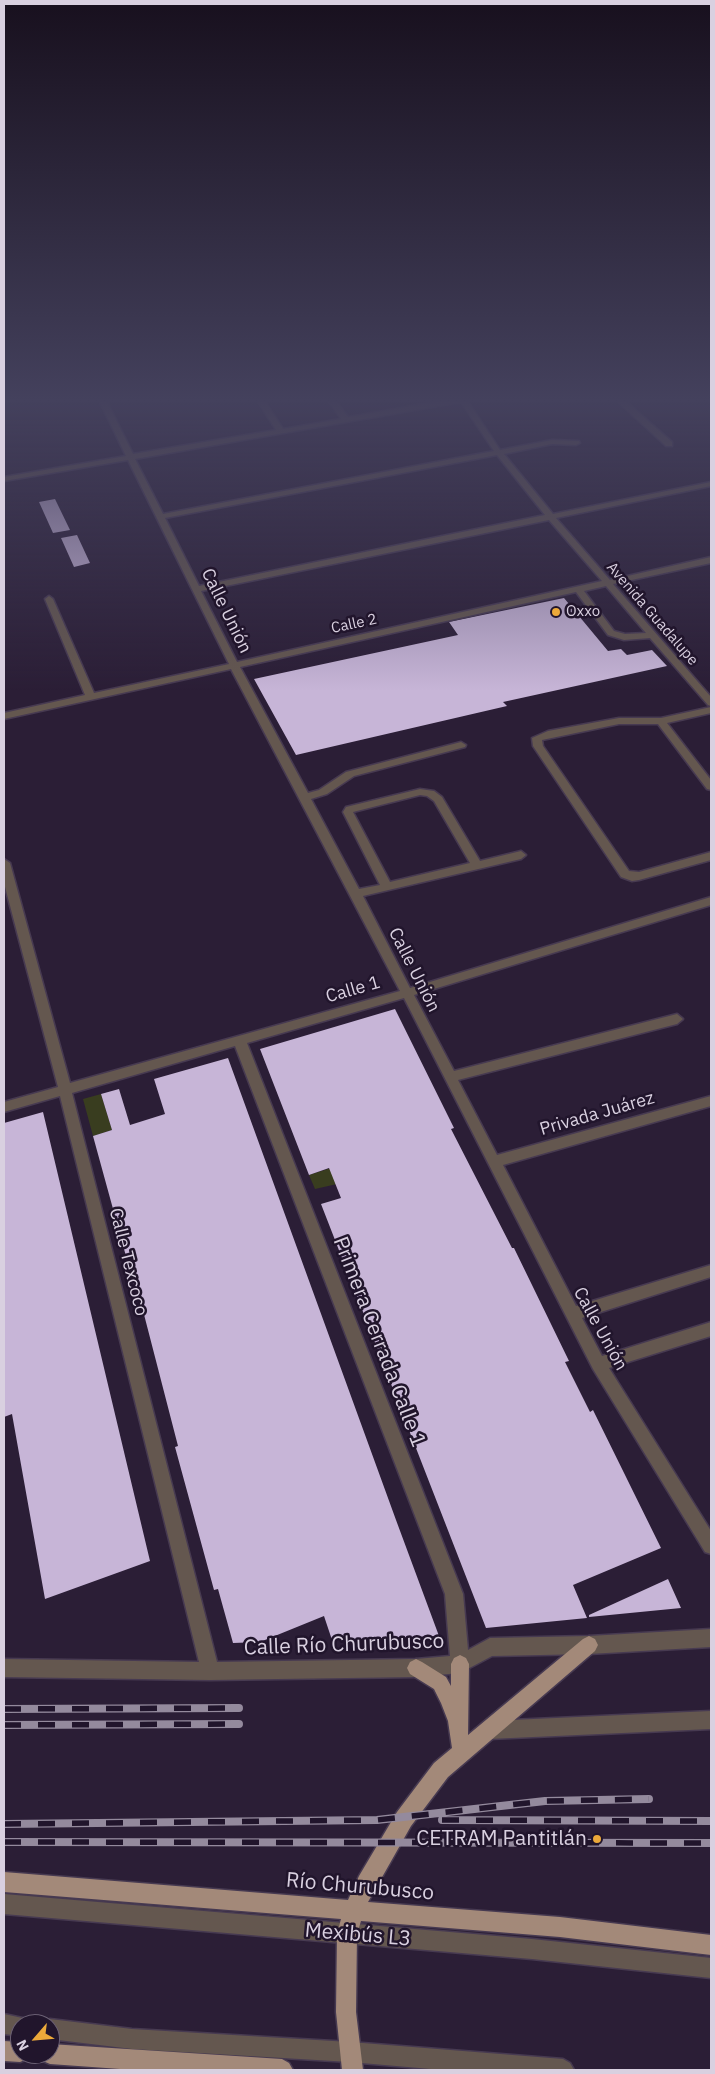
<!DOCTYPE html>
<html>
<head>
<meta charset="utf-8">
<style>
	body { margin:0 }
	#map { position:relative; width:715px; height:2074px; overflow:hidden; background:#2b1e36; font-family:"IBM Plex Sans",sans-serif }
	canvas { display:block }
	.frame { position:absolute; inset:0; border:5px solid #d9d0e0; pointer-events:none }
	.north { position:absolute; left:10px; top:2014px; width:50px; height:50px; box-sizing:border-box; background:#21152c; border:1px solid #6b6074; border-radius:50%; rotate:243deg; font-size:14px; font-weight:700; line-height:20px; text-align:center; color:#d9d0e0 }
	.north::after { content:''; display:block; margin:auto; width:18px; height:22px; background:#eca93a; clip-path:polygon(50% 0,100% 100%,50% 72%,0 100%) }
</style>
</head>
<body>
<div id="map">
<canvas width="715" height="2074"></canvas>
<div class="frame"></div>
<div class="north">N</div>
</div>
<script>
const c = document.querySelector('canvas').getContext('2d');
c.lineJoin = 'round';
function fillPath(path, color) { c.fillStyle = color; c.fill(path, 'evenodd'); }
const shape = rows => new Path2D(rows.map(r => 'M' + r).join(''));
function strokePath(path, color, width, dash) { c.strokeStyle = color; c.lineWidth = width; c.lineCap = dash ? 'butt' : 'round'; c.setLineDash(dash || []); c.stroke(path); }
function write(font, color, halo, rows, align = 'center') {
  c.font = font + ' "IBM Plex Sans",sans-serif'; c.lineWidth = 5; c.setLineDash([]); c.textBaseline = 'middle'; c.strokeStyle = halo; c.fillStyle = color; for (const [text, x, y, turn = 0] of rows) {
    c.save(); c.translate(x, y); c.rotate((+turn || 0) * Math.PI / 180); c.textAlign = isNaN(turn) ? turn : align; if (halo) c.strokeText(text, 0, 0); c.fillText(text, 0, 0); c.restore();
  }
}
const green = shape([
	[101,1094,112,1130,93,1136,83,1099],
	[382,1152,390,1172,315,1189,309,1175]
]);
const building = shape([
	[55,499,70,530,53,533,39,502],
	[77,535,90,563,74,567,61,538],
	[564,598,608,651,621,649,627,655,652,650,667,666,503,702,507,706,296,755,254,679,458,635,449,622],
	[395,1009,454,1128,451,1129,512,1248,514,1248,569,1361,565,1362,590,1412,593,1410,661,1548,573,1585,587,1618,486,1628,321,1204,341,1198,329,1168,309,1175,260,1049],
	[228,1058,396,1520,439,1636,332,1640,324,1616,260,1642,233,1643,218,1589,214,1590,175,1447,178,1446,140,1299,138,1300,93,1136,112,1130,101,1094,119,1089,130,1125,165,1114,154,1079],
	[43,1112,150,1561,45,1599,12,1414,4,1417,4,1123],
	[668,1579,681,1608,589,1617,589,1615]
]);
const minor = shape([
	[99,400,106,400,133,454,276,430,257,400,264,400,283,429,341,419,328,400,335,400,348,417,447,400,467,400,500,450,552,440,579,441,580,443,576,445,552,444,504,454,553,514,711,482,711,486,556,518,610,580,711,557,711,563,613,584,711,697,711,706,708,705,650,638,624,640,608,635,576,592,240,667,308,793,319,790,346,772,461,742,466,745,465,747,354,776,327,794,311,799,359,889,380,885,343,812,346,807,420,789,434,791,442,797,480,861,521,851,526,855,521,859,363,896,410,988,711,897,711,905,414,995,454,1071,677,1014,683,1019,677,1024,458,1080,497,1155,711,1096,711,1106,503,1165,576,1306,711,1265,711,1277,582,1318,602,1356,711,1322,711,1336,609,1368,711,1531,711,1554,705,1552,593,1369,404,998,247,1043,463,1594,468,1650,490,1638,589,1636,711,1629,711,1647,589,1654,492,1656,460,1673,416,1677,210,1680,4,1677,4,1659,199,1662,60,1096,4,1112,4,1102,58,1087,4,883,4,859,10,863,70,1083,400,991,231,669,4,719,4,713,85,695,45,599,49,596,53,599,94,693,229,664,128,460,4,481,4,477,126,456,99,400],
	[461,402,494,451,163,514,135,459,461,402],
	[497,455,545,515,199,586,165,518,497,455],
	[549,520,602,581,237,662,201,591,549,520],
	[606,586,646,633,625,634,614,631,584,591,606,586],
	[420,795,427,796,434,801,470,863,390,882,353,812,420,795],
	[235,1046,445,1594,450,1656,416,1659,217,1662,72,1093,235,1046],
	[616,400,624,400,672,442,672,446,666,446,616,400],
	[711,707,711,713,667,723,711,780,711,790,707,789,658,724,619,724,542,740,543,746,629,871,639,872,711,852,711,860,639,880,632,881,621,877,533,746,532,738,548,731,619,718,661,718,711,707],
	[711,1711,711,1729,489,1739,483,1736,480,1730,483,1724,489,1721,711,1711],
	[4,1894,532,1939,711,1958,711,1978,532,1959,4,1914,4,1894],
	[4,2014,27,2019,30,2024,20,2024,20,2036,4,2034,4,2014],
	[50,2019,132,2029,350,2042,563,2059,570,2063,574,2070,442,2070,350,2062,132,2049,50,2039,50,2024,42,2024,50,2019]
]);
const major = shape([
	[589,1636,595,1639,598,1645,595,1651,448,1777,411,1826,368,1902,560,1917,711,1935,711,1955,560,1937,361,1921,357,1934,356,2012,363,2070,342,2070,336,2012,337,1934,341,1919,4,1892,4,1872,348,1900,359,1876,397,1812,434,1763,452,1748,448,1721,441,1703,434,1689,410,1674,407,1668,410,1662,416,1659,422,1662,446,1677,451,1686,451,1664,454,1658,460,1655,466,1658,469,1664,468,1735,583,1639,589,1636],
	[4,2041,20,2042,20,2054,30,2054,27,2059,20,2062,4,2061,4,2041],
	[50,2044,282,2059,289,2063,293,2070,134,2070,50,2064,43,2061,40,2054,50,2054,50,2044]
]);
const rail = shape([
	[4,1709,239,1708],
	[4,1725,239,1724],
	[442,1820,711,1821],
	[4,1824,377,1820,545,1801,649,1799],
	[4,1842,711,1843]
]);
const markers = [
	[556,612,5,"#eca93a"],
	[597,1839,5,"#eca93a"]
];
const farPoinames = [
	["Oxxo",566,612]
];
const farStreetnames = [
	["Avenida Guadalupe",652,614,49],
	["Calle 2",354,624,-12]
];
const streetNames = [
	["Calle Unión",226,611,64],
	["Calle Unión",414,970,63],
	["Calle 1",353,990,-16],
	["Privada Juárez",597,1114,-16],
	["Calle Texcoco",128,1262,76],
	["Calle Unión",600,1329,61]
];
const nearStreetnames = [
	["Primera Cerrada Calle 1",379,1342,69],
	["Calle Río Churubusco",344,1645,-2],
	["Río Churubusco",360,1887,5],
	["Mexibús L3",358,1935,5]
];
const nearPoinames = [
	["CETRAM Pantitlán",587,1839]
];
fillPath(green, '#393d1f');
fillPath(building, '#c7b5d7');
strokePath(minor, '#473a51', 3);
strokePath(major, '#473a51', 3);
fillPath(minor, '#64574f');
fillPath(major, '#a38979');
strokePath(rail, '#948a9d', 8);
strokePath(rail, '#21152c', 5.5, [17]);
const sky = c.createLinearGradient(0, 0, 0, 691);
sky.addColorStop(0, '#18101e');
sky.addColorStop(0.58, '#44415d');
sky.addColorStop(1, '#44415d00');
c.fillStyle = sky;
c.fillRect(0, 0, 715, 691);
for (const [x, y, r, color] of markers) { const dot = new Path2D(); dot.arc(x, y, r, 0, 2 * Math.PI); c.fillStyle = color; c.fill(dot); strokePath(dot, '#21152c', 2); }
write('15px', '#d9d0e0', '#21152c', farPoinames, 'left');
write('15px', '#d9d0e0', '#21152c', farStreetnames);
write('18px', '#d9d0e0', '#21152c', streetNames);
write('21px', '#d9d0e0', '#21152c', nearStreetnames);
write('21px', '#d9d0e0', '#21152c', nearPoinames, 'right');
</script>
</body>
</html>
